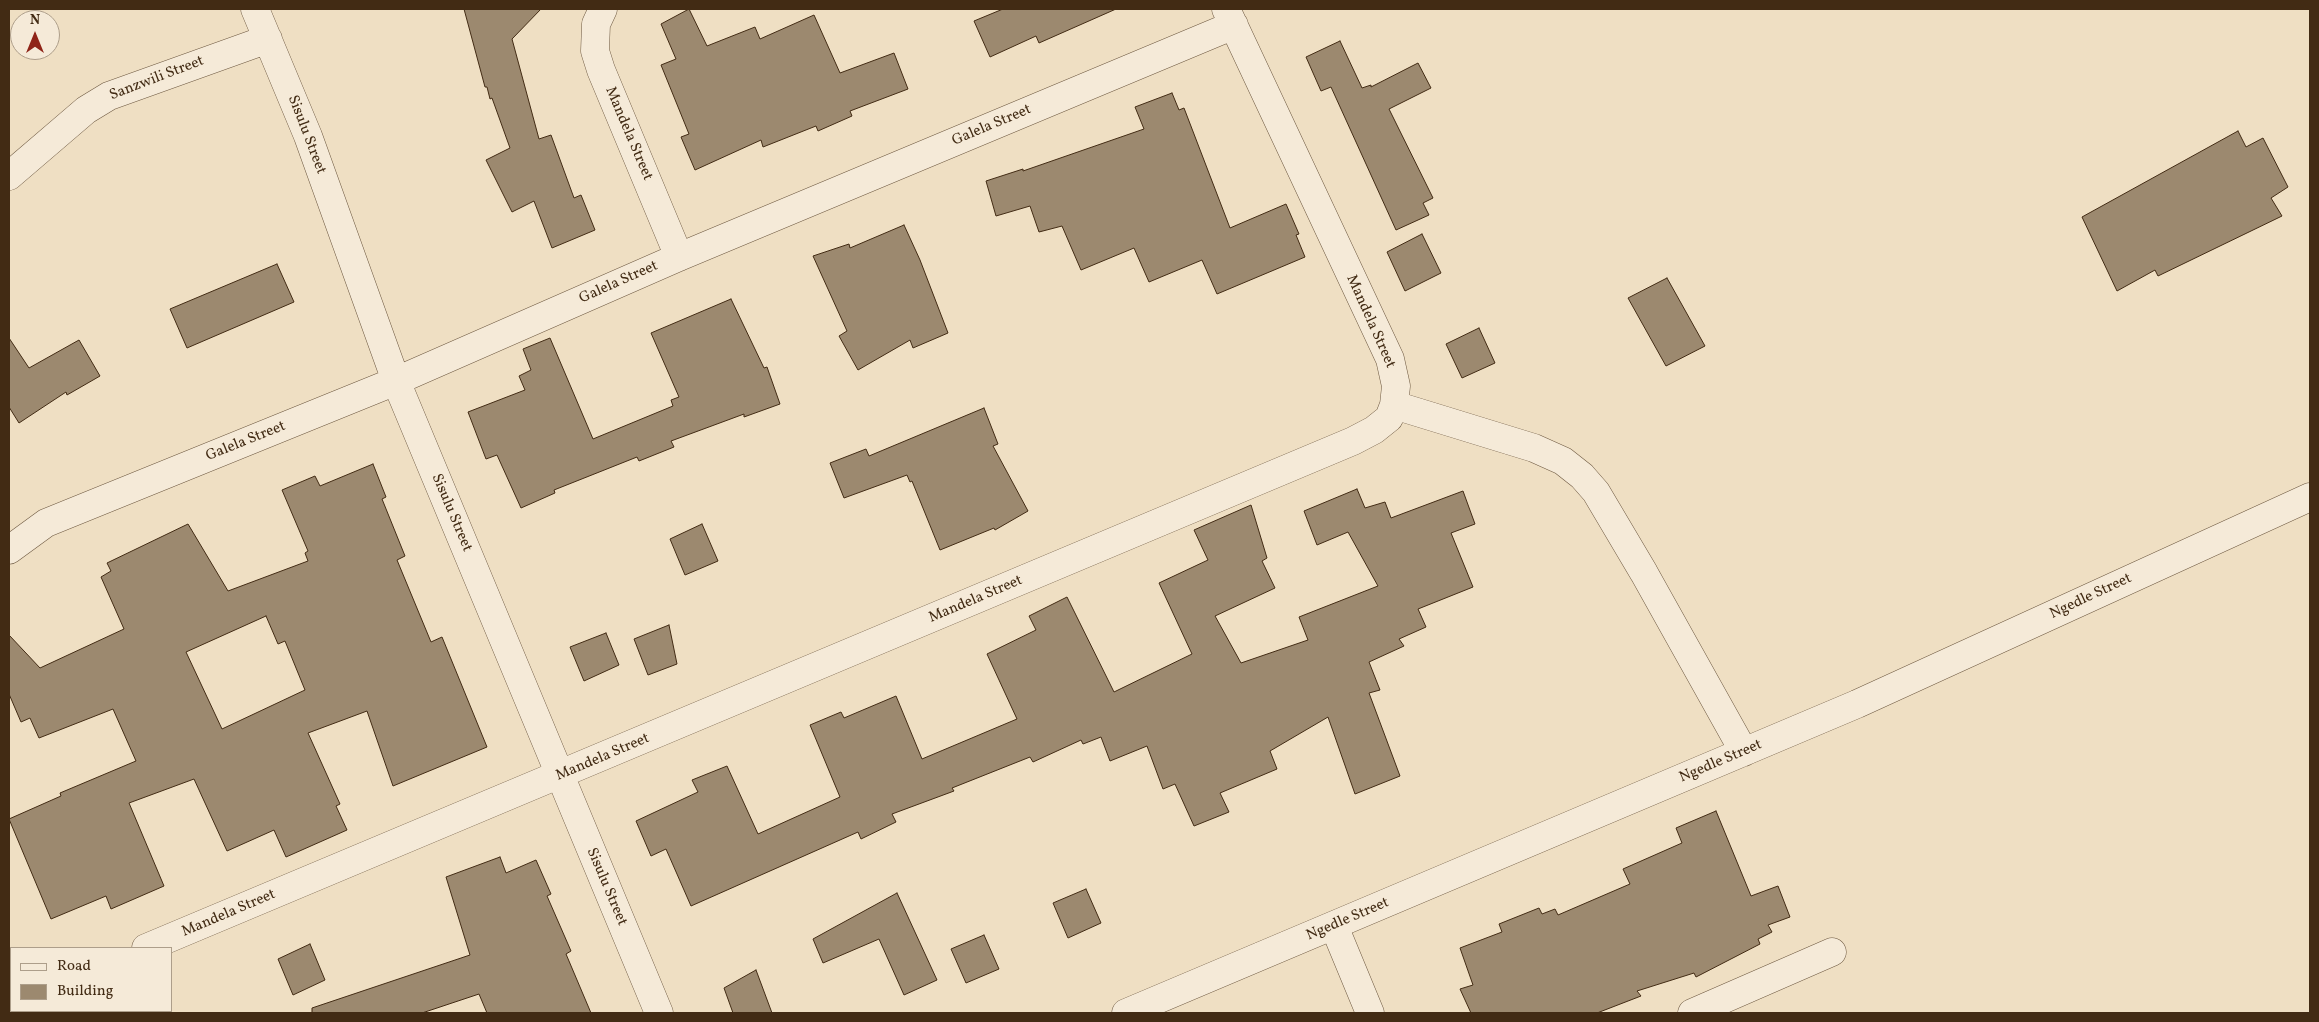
<!DOCTYPE html>
<html>
<head>
<meta charset="utf-8">
<style>
	body { margin:0 }
	#map { position:relative; width:2319px; height:1022px; overflow:hidden; background:#efdfc3; font-family:Vollkorn,serif }
	canvas { display:block }
	.frame { position:absolute; inset:0; border:10px solid #422b14; pointer-events:none }
	.legend { position:absolute; left:10px; top:947px; width:162px; height:65px; box-sizing:border-box; background:#f5ead8; border:1px solid #ad9e8a; margin:0; padding:6px 9px; list-style:none; font-size:15px; color:#422b14 }
	.legend li { display:flex; align-items:center; gap:10px; height:25px }
	.legend b { width:25px; border:1px solid #ad9e8a }
	.north { position:absolute; left:10px; top:10px; width:50px; height:50px; box-sizing:border-box; background:#f5ead8; border:1px solid #ad9e8a; border-radius:50%; rotate:0deg; font-size:14px; font-weight:700; line-height:20px; text-align:center; color:#422b14 }
	.north::after { content:''; display:block; margin:auto; width:18px; height:22px; background:#8f2418; clip-path:polygon(50% 0,100% 100%,50% 72%,0 100%) }
</style>
</head>
<body>
<div id="map">
<canvas width="2319" height="1022"></canvas>
<div class="frame"></div>
<ul class="legend">
<li><b style="height:6px;background:#f5ead8"></b>Road</li>
<li><b style="height:14px;background:#9c896f"></b>Building</li>
</ul>
<div class="north">N</div>
</div>
<script>
const c = document.querySelector('canvas').getContext('2d');
c.lineJoin = 'round';
function fillPath(path, color) { c.fillStyle = color; c.fill(path, 'evenodd'); }
const shape = rows => new Path2D(rows.map(r => 'M' + r).join(''));
function strokePath(path, color, width, dash) { c.strokeStyle = color; c.lineWidth = width; c.lineCap = dash ? 'butt' : 'round'; c.setLineDash(dash || []); c.stroke(path); }
function write(font, color, halo, rows, align = 'center') {
  c.font = font + ' Vollkorn,serif'; c.lineWidth = 4; c.setLineDash([]); c.textBaseline = 'middle'; c.strokeStyle = halo; c.fillStyle = color; for (const [text, x, y, turn = 0] of rows) {
    c.save(); c.translate(x, y); c.rotate((+turn || 0) * Math.PI / 180); c.textAlign = isNaN(turn) ? turn : align; if (halo) c.strokeText(text, 0, 0); c.fillText(text, 0, 0); c.restore();
  }
}
const building = shape([
	[464,9,541,9,512,39,539,139,551,135,574,198,581,195,595,230,552,248,534,201,512,212,486,160,510,148,492,98,490,99,487,87,485,87,464,9],
	[689,9,707,46,755,27,760,39,814,15,840,73,894,53,908,89,850,111,852,116,818,131,816,126,763,147,761,140,695,170,681,137,689,134,661,65,676,59,661,24,689,9],
	[1003,9,1116,9,1039,43,1036,36,990,57,974,21,1003,9],
	[1340,41,1362,88,1371,85,1371,87,1418,63,1431,88,1389,109,1433,198,1423,203,1429,215,1396,230,1331,87,1321,91,1306,57,1340,41],
	[1172,93,1179,110,1184,108,1230,228,1286,204,1299,234,1296,235,1305,257,1217,294,1202,260,1149,282,1134,248,1081,270,1062,226,1039,232,1030,206,996,216,986,181,1023,169,1023,171,1144,129,1135,107,1172,93],
	[2238,131,2246,147,2263,138,2288,187,2271,198,2282,216,2158,276,2155,270,2117,291,2082,217,2238,131],
	[904,225,920,260,948,333,913,348,910,340,858,370,839,336,847,331,813,256,849,244,850,248,904,225],
	[1422,234,1441,273,1405,291,1387,252,1422,234],
	[277,264,294,302,187,348,170,309,277,264],
	[1667,278,1705,346,1666,366,1628,298,1667,278],
	[731,299,764,368,767,367,780,404,744,417,744,414,671,441,674,447,639,461,637,457,554,490,555,493,521,508,497,455,486,459,468,412,525,390,519,376,531,370,523,349,550,338,593,439,673,406,671,400,679,397,651,333,731,299],
	[1479,328,1495,363,1462,378,1446,344,1479,328],
	[9,338,29,368,79,340,100,376,67,395,66,392,19,423,9,407,9,338],
	[984,408,998,444,993,446,1028,511,995,530,994,528,940,550,912,481,910,482,907,475,844,498,830,463,866,449,869,456,984,408],
	[373,464,386,497,382,499,405,556,397,560,431,642,442,637,487,747,393,786,367,711,308,733,340,804,336,806,347,830,286,857,274,830,227,851,194,779,129,803,164,886,111,909,106,896,51,919,9,819,61,796,60,793,136,761,113,709,39,738,30,718,21,722,9,694,9,635,40,668,124,629,101,577,111,571,107,563,188,524,228,591,308,561,305,553,308,551,282,490,315,476,320,486,373,464],
	[266,616,278,644,285,641,305,690,222,729,186,652,266,616],
	[1357,489,1365,508,1385,502,1391,518,1463,491,1475,524,1451,533,1473,587,1418,609,1426,627,1399,639,1404,646,1369,662,1380,690,1369,693,1400,776,1355,794,1328,717,1270,751,1277,769,1220,793,1229,812,1194,826,1175,784,1163,789,1147,746,1110,761,1101,737,1083,744,1081,740,1033,762,1030,757,952,788,954,791,892,814,896,822,861,839,858,832,691,906,666,849,651,856,636,821,698,792,692,780,727,766,758,834,840,797,810,725,841,712,844,718,896,696,922,759,1017,719,987,654,1036,630,1029,616,1067,597,1114,692,1192,654,1159,583,1208,560,1194,530,1251,505,1267,558,1262,561,1275,588,1215,616,1241,663,1308,640,1299,617,1378,586,1348,532,1317,545,1304,511,1357,489],
	[702,524,718,561,685,575,670,539,702,524],
	[669,625,677,664,648,675,634,639,669,625],
	[606,633,619,665,584,681,570,647,606,633],
	[1716,811,1751,896,1778,886,1790,917,1768,925,1772,932,1758,939,1760,944,1696,977,1694,973,1637,991,1641,996,1597,1013,1471,1013,1460,989,1473,985,1460,948,1502,932,1499,924,1539,908,1542,914,1555,909,1558,915,1630,884,1623,869,1682,843,1676,828,1716,811],
	[500,857,506,873,536,860,551,894,547,896,571,951,566,954,591,1013,487,1013,479,994,422,1013,312,1013,312,1008,470,955,446,877,500,857],
	[1086,889,1101,923,1068,938,1053,903,1086,889],
	[897,893,937,980,904,995,879,939,823,963,813,939,897,893],
	[984,935,999,969,966,983,951,949,984,935],
	[310,944,325,980,293,995,278,959,310,944],
	[756,970,772,1013,733,1013,724,988,756,970]
]);
const minor = shape([
	[255,9,308,136,396,381,659,1013],
	[603,9,596,24,595,51,601,70,679,257],
	[9,176,86,110,109,96,268,39],
	[1394,405,1534,448,1563,461,1582,476,1596,492,1644,573,1744,752],
	[9,550,46,523,396,381,679,257,1234,25],
	[1334,926,1370,1013],
	[146,948,1353,441,1374,430,1389,418,1394,405,1396,386,1390,359,1226,9],
	[9,1006,11,1005],
	[1126,1013,1857,704,2310,497],
	[1692,1013,1832,952]
]);
const streetNames = [
	["Sanzwili Street",157,79,-21],
	["Galela Street",992,126,-23],
	["Mandela Street",628,134,67],
	["Sisulu Street",306,135,69],
	["Galela Street",619,283,-24],
	["Mandela Street",1370,322,66],
	["Galela Street",246,442,-22],
	["Sisulu Street",451,513,67],
	["Ngedle Street",2091,597,-25],
	["Mandela Street",976,600,-23],
	["Mandela Street",603,758,-23],
	["Ngedle Street",1721,762,-23],
	["Sisulu Street",606,887,67],
	["Mandela Street",229,914,-23],
	["Ngedle Street",1348,920,-23]
];
fillPath(building, '#9c896f');
strokePath(building, '#422b14', 1);
strokePath(minor, '#6d5840', 29);
strokePath(minor, '#f5ead8', 28);
write('15px', '#422b14', '#f5ead8', streetNames);
</script>
</body>
</html>
